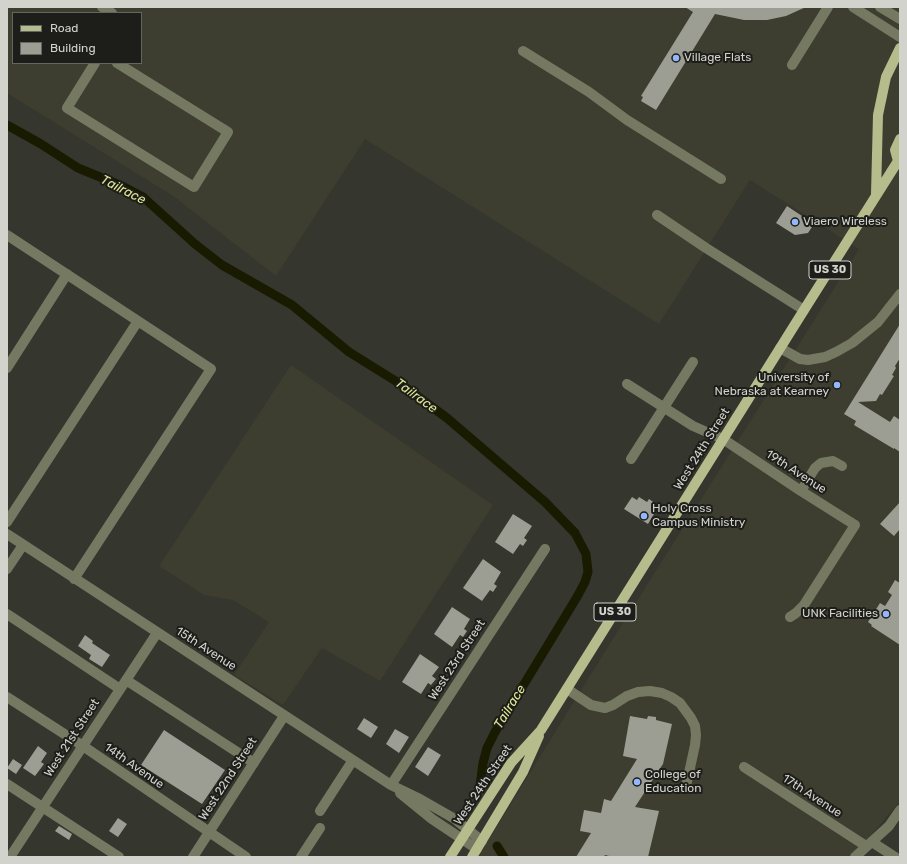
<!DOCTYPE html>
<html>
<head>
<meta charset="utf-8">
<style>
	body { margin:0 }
	#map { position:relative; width:907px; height:864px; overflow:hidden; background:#35362d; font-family:Rubik,sans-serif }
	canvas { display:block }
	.frame { position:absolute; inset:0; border:8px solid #d2d3cd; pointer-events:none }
	.legend { position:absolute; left:12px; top:12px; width:130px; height:52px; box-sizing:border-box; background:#1d1d19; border:1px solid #656661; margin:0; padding:5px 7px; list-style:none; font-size:12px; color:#d2d3cd }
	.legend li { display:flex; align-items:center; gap:8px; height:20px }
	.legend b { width:20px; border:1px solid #656661 }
</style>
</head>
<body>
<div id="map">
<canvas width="907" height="864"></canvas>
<div class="frame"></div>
<ul class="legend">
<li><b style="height:5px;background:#b7bc8d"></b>Road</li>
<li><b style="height:11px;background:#9c9d93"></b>Building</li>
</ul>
</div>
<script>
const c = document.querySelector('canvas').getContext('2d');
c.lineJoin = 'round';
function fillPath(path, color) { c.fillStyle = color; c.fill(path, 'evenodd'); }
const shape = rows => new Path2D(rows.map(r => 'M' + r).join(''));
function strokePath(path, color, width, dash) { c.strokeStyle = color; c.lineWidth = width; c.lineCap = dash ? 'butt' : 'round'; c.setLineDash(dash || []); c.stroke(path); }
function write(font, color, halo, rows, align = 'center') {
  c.font = font + ' Rubik,sans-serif'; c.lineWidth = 4; c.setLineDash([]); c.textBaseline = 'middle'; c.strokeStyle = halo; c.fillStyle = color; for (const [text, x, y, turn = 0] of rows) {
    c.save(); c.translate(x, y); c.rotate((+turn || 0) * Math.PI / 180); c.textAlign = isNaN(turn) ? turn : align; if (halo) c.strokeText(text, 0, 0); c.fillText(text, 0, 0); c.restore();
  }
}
const built = shape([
	[7,7,900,7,900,801,873,833,855,853,862,857,478,857,604,653,859,249,750,180,659,324,365,139,276,276,173,196,7,93],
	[13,13,141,13,141,63,13,63],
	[291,365,493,505,380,681,322,648,283,705,234,675,269,622,233,600,204,595,159,566]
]);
const canal = shape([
	[7,125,41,144,78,168,122,186,143,197,195,244,222,265,292,305,349,352,402,385,447,418,545,502,575,533,586,554,588,572,585,582,577,597,495,732,487,748,483,763,480,786],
	[497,846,504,857]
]);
const building = shape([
	[685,7,806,7,786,16,767,20,744,20,715,14,656,110,641,101,643,97,641,96,693,12],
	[787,206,814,224,808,233,795,235,776,223],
	[900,324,900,358,895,366,896,368,892,375,894,376,882,395,880,394,876,401,858,402,890,422,894,416,900,420,900,452,894,448,894,449,854,425,856,421,844,414],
	[632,497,637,500,639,497,647,502,649,499,656,504,654,507,657,509,648,524,624,509],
	[900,502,900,529,894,536,880,524],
	[513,514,532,526,524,538,527,540,523,546,520,544,513,554,495,542],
	[483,559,501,572,494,584,497,586,493,592,490,590,482,601,463,588],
	[895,580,900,583,900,645,871,626,872,625,868,622,880,603,885,606,892,595,888,592],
	[452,607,470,619,464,629,467,631,463,637,460,635,452,647,434,634],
	[85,635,93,641,92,643,110,655,102,667,89,659,91,655,78,646],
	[420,654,439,667,432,676,436,679,431,685,428,683,421,694,402,682],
	[630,716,647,719,648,716,656,717,656,720,672,724,663,764,635,807,659,811,648,857,613,857,605,855,604,857,576,857,591,833,580,831,584,810,601,813,604,799,611,801,637,759,623,756],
	[364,718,378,727,371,738,357,729],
	[395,729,409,737,399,753,386,744],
	[164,730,225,770,202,804,141,765],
	[38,746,47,753,41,762,44,764,35,776,23,768],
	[428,747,441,755,428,776,415,767],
	[13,759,22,765,16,774,7,768],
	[118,818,127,824,118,837,109,831],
	[59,826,72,834,69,840,55,831]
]);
const minor = shape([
	[102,7,112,13],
	[853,7,900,37],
	[880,7,900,19],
	[523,51,589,92,627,120,721,179],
	[95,63,67,108,194,187,228,132,117,63],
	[792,65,828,7],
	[657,215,706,248,804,310],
	[7,235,211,369,74,579],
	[780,348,800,359,808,360,825,357,836,352,852,343,878,322,900,294],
	[7,368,67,274],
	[627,384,693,426,723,439,801,491,855,525,804,605,796,613,790,617],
	[631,459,693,362],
	[801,491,815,468,821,463,833,461,842,466],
	[7,522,138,321],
	[7,534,391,785,420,799,455,819,482,841],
	[7,569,23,545],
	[7,614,120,689],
	[126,680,254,763],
	[567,689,591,705,605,708,613,705,627,696,638,692,650,691,662,693,671,697,680,703,691,718,695,726,696,735,695,745,687,782],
	[7,697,83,746,246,857],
	[744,767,866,846],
	[7,784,119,857],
	[391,785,545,549],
	[400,793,432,819,477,849],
	[320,811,353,760],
	[872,842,895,857],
	[10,857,157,633],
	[193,857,284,716],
	[301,857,320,828],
	[855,857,889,826,900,810]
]);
const major = shape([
	[876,194,878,115,886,77,900,48],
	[450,857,511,763,541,730,804,310,898,161,895,150,900,139],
	[472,857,523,772,539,736]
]);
const markers = [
	[676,58,4,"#93b7fd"],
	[795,222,4,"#93b7fd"],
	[837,385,4,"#93b7fd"],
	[644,516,4,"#93b7fd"],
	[886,614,4,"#93b7fd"],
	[637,782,4,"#93b7fd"]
];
const shields = [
	[830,270,42],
	[615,612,42]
];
const shieldNames = [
	["US 30",830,270],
	["US 30",615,612]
];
const poiNames = [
	["Village Flats",684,58],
	["Viaero Wireless",803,222],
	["University of",829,378,"right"],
	["Nebraska at Kearney",829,392,"right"],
	["Holy Cross",652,509],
	["Campus Ministry",652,523],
	["UNK Facilities",878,614,"right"],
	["College of",645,775],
	["Education",645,789]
];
const streetNames = [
	["West 24th Street",702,449,-58],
	["19th Avenue",796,472,33],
	["15th Avenue",206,649,33],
	["West 23rd Street",457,660,-57],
	["West 21st Street",72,738,-57],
	["14th Avenue",134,766,35],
	["West 22nd Street",228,779,-57],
	["West 24th Street",483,785,-56],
	["17th Avenue",812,796,33]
];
const waterNames = [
	["Tailrace",123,190,27],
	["Tailrace",416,396,36],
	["Tailrace",510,707,-59]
];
fillPath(built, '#3d3e2f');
strokePath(canal, '#191b01', 9);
fillPath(building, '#9c9d93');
strokePath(minor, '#767962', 10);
strokePath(major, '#b7bc8d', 10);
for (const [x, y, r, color] of markers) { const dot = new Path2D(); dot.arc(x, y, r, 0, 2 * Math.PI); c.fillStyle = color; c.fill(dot); strokePath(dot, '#1d1d19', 1.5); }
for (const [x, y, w] of shields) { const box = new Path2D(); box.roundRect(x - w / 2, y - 9, w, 18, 3); c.fillStyle = '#1d1d19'; c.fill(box); strokePath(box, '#d2d3cd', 1); }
write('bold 11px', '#d2d3cd', null, shieldNames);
write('12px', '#d2d3cd', '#1d1d19', poiNames, 'left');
write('12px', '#d2d3cd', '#1d1d19', streetNames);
write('italic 13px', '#e1e996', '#1d1d19', waterNames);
</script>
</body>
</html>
